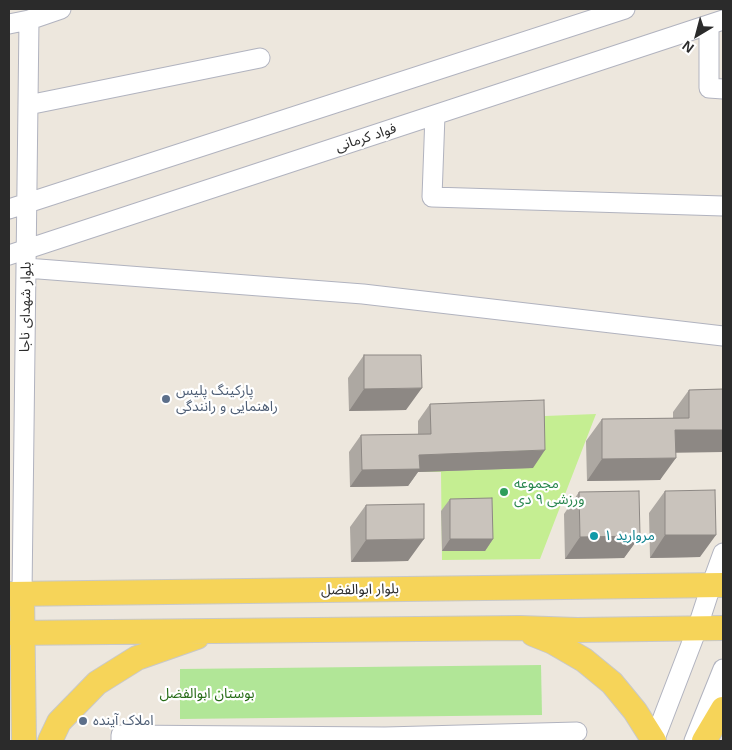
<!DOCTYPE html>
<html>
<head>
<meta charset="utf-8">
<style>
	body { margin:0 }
	#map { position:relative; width:732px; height:750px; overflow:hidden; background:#ede7dd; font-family:Helvetica,sans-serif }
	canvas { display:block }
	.frame { position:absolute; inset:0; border:10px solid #2b2b2b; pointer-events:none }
	.north { position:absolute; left:672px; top:10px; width:50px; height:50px; -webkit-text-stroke:4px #fff; paint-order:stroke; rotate:217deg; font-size:14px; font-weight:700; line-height:20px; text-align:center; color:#2b2b2b }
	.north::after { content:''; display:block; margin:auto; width:18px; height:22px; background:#2b2b2b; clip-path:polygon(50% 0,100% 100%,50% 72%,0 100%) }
</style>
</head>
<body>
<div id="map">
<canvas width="732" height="750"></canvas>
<div class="frame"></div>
<div class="north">N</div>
</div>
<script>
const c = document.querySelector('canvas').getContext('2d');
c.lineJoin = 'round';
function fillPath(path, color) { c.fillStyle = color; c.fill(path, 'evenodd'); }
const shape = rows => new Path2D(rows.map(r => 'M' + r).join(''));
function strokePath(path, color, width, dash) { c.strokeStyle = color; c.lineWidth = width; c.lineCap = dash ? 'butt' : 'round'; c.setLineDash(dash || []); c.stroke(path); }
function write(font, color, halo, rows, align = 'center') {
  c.font = font + ' Helvetica,"Noto Sans Arabic",sans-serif'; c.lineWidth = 4.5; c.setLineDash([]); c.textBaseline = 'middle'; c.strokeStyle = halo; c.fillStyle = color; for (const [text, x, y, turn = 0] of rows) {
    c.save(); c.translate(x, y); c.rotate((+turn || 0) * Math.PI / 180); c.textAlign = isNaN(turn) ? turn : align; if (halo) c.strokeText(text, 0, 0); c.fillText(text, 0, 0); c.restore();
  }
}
const green = shape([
	[541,665,542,715,180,719,180,669]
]);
const pitch = shape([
	[596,414,540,559,442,560,441,472,419,472,418,421]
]);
const minor = shape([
	[9,24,29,20,61,9],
	[709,25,709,88,723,89],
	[28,105,260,58],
	[435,115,432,197,723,206],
	[9,209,625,9],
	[9,255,723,20],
	[26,268,363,294,723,336],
	[22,594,29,20],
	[121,741,121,735,385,737,577,732],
	[654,741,697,629,711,586,723,553],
	[694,741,723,669]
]);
const major = shape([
	[9,594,723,585],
	[22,594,24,741],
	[9,633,520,628,577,630,723,628],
	[533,634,553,642,584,660,612,683,635,711,654,741],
	[50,741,59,722,97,683,137,658,197,637],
	[704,741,723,709]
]);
const wall = shape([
	[364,355,406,410,349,411,348,378],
	[723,389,723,452,676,452,660,480,587,481,586,441,602,419,673,418,673,412,689,390],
	[430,404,533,468,418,472,408,486,350,487,349,452,361,435,418,434,418,421],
	[665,491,700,557,650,558,649,513],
	[579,492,640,536,624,558,565,559,564,514],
	[450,499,493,539,485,551,442,551,441,511],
	[366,505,408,561,351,562,350,527]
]);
const shadedWall = shape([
	[422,388,406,410,349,411,364,389],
	[675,430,723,430,723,452,660,453],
	[545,450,533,468,418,472,408,486,350,487,362,470,419,455],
	[676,458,660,480,587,481,602,459],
	[665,535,716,535,700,557,650,558],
	[640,536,624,558,565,559,580,537],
	[424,539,408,561,351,562,366,540],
	[450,539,493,539,485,551,442,551]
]);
const building = shape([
	[364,355,421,355,422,388,364,389,364,355],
	[723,389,723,430,675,430,676,458,602,459,602,419,689,418,689,390,723,389],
	[544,400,545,450,419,455,420,469,362,470,361,435,431,434,430,404,544,400],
	[715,490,716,535,665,535,665,491,715,490],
	[639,491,640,536,580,537,579,492,639,491],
	[492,498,493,539,450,539,450,499,492,498],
	[424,504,424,539,366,540,366,505,424,504]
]);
const markers = [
	[166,399,5,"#5c6f8a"],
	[504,492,5,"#2e9e5b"],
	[594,536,5,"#0f9aa8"],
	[83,721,5,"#5c6f8a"]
];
const streetNames = [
	["فواد کرمانی",366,138,-18],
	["بلوار شهدای ناجا",26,307,-89],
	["بلوار ابوالفضل",360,590,-1]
];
const serviceNames = [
	["پارکینگ پلیس",176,391],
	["راهنمایی و رانندگی",176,407],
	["املاک آینده",93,721]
];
const leisureNames = [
	["مجموعه",514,484],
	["ورزشی ۹ دی",514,500]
];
const cultureNames = [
	["مروارید ۱",604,536]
];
const parkNames = [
	["بوستان ابوالفضل",207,694]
];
fillPath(green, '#b1e697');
fillPath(pitch, '#c5ee92');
strokePath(minor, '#b1b3bf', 21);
strokePath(major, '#c8c8c8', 26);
strokePath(minor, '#fff', 19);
strokePath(major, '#f6d459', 24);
fillPath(wall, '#ada8a2');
fillPath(shadedWall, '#8d8884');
fillPath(building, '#c9c3bc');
strokePath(building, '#8d8884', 1);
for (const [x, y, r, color] of markers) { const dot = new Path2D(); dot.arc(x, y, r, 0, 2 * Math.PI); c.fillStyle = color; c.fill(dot); strokePath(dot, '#fff', 2); }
write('14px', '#2b2b2b', '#fff', streetNames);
write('14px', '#4e5e75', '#fff', serviceNames, 'left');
write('14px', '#27864d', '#fff', leisureNames, 'left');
write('14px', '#0d838f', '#fff', cultureNames, 'left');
write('14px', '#276c17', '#fff', parkNames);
</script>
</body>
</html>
